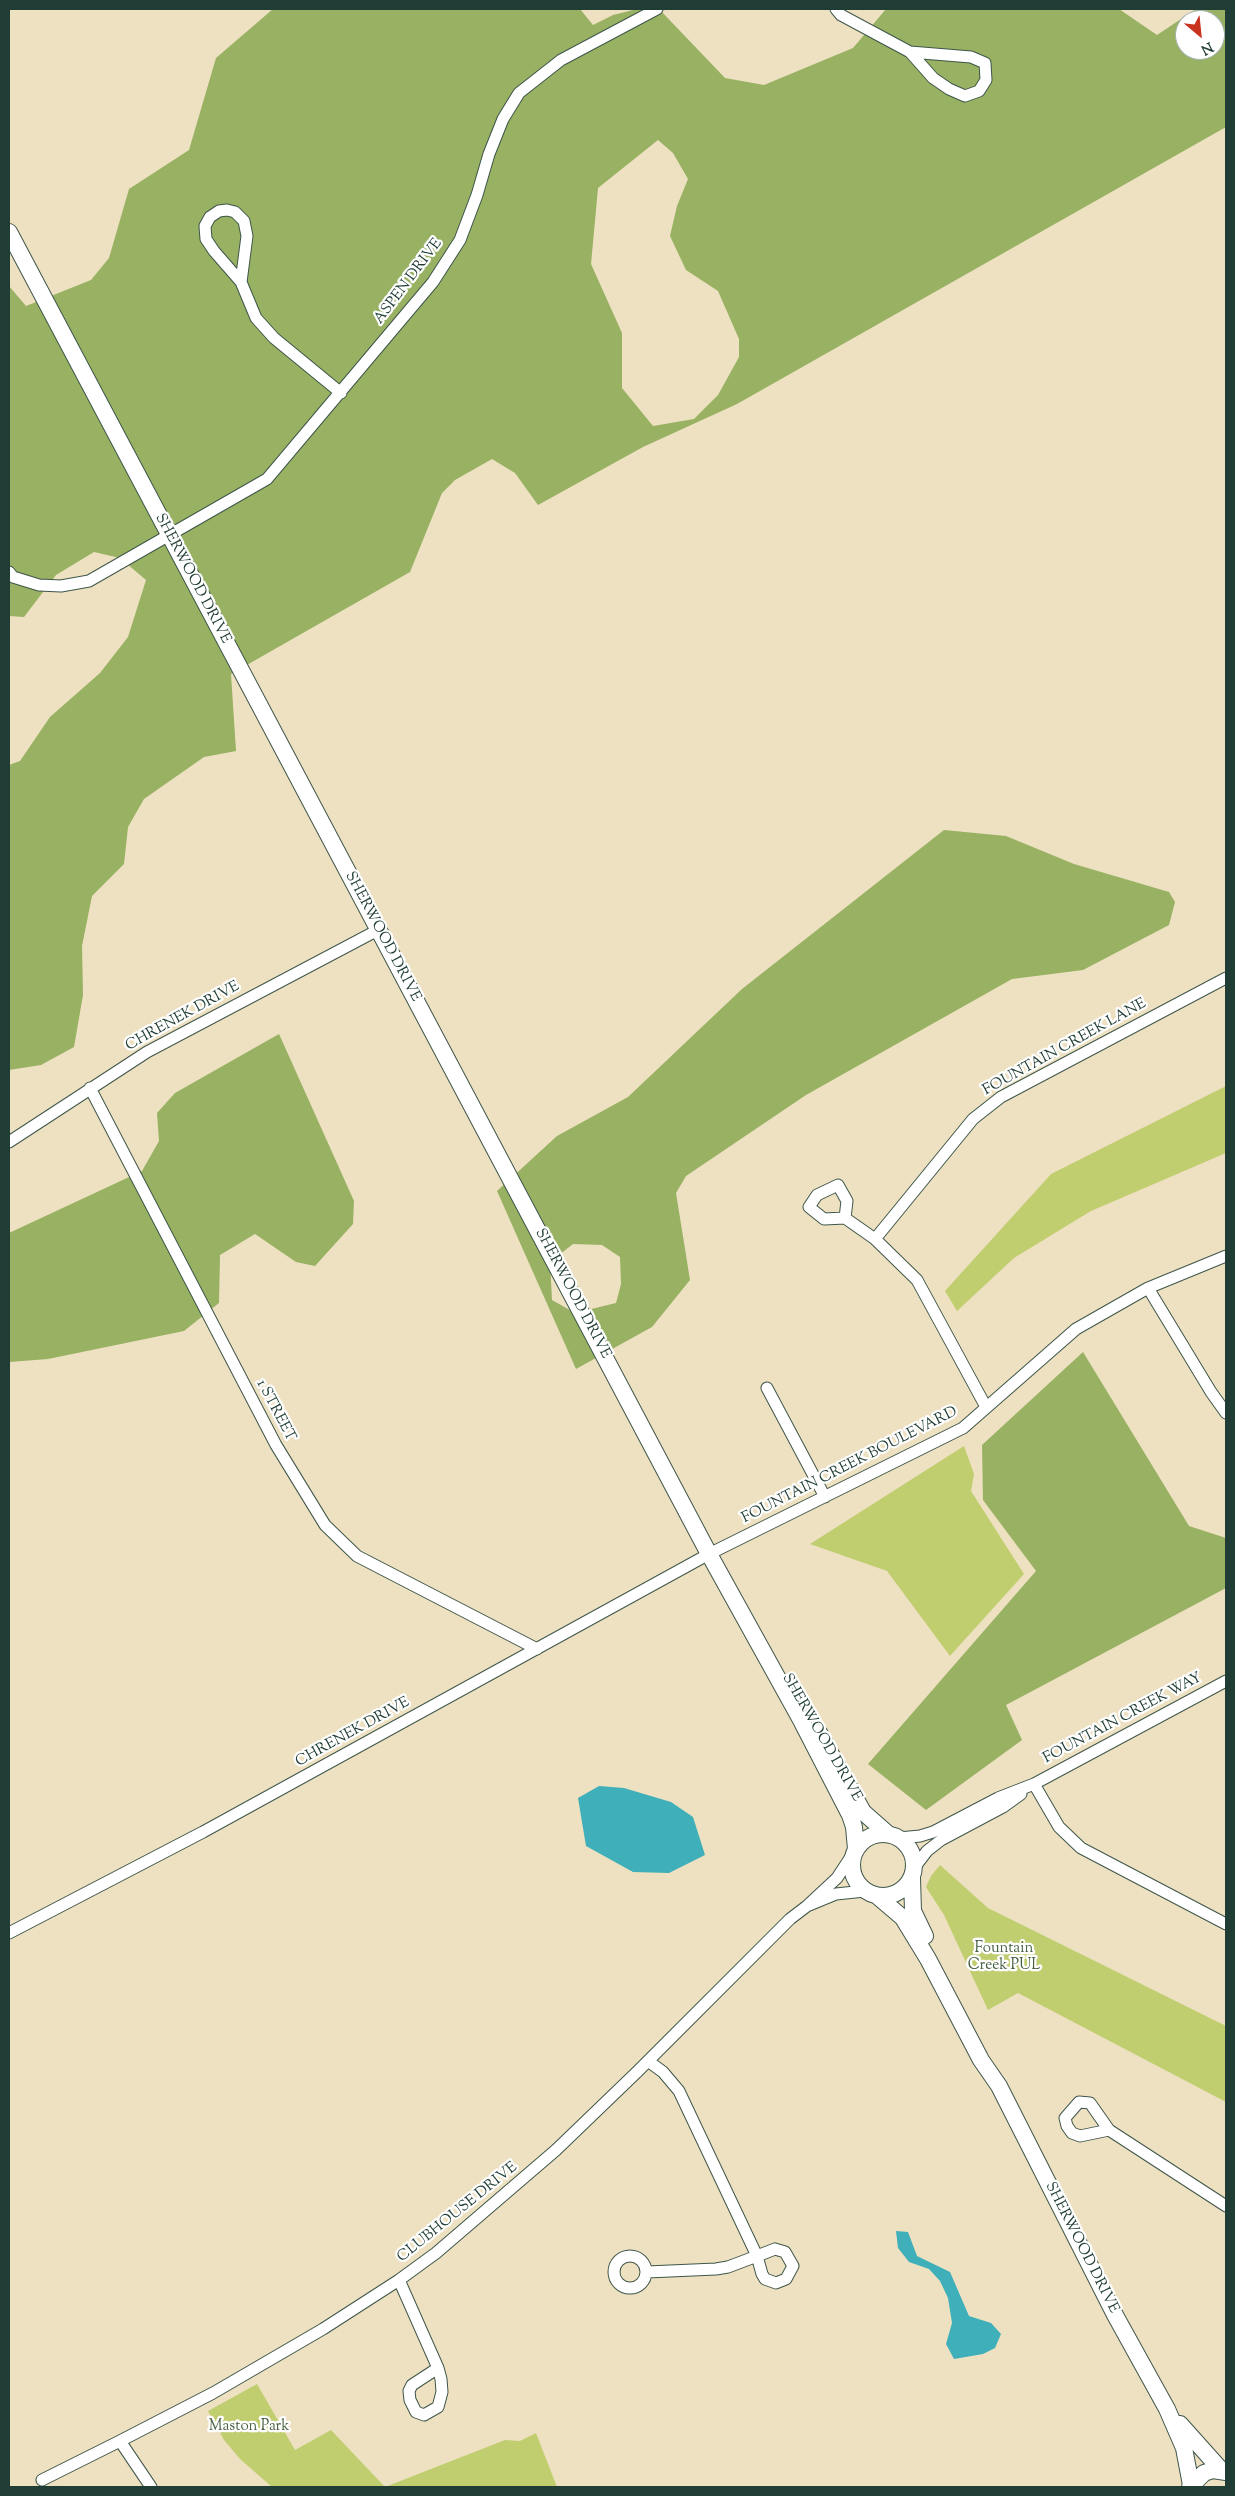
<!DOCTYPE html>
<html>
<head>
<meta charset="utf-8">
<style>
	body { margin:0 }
	#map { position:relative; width:1235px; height:2496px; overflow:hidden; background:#ede1c1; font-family:"Sorts Mill Goudy",serif }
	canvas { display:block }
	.frame { position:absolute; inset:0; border:10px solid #1f3d34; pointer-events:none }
	.north { position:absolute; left:1175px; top:10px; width:50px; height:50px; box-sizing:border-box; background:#fff; border:1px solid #a5b1ae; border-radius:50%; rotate:152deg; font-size:14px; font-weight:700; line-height:20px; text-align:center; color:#1f3d34 }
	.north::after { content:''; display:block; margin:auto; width:18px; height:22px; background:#c8321e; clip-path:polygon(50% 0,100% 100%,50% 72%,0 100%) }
</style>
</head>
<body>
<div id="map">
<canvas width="1235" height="2496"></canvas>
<div class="frame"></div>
<div class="north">N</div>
</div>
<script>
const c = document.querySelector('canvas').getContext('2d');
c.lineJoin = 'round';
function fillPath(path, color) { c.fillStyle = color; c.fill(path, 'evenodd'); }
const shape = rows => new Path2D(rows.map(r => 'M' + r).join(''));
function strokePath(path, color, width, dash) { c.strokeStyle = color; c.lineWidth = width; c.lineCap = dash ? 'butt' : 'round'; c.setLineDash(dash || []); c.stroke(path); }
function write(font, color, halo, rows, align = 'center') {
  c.font = font + ' "Sorts Mill Goudy",serif'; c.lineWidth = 4.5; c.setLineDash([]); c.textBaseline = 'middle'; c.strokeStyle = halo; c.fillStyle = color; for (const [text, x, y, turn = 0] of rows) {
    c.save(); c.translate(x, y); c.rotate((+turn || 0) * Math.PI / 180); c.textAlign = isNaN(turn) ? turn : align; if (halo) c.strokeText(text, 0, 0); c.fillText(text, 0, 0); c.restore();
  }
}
const green = shape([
	[1226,1086,1226,1153,1091,1211,1014,1258,957,1311,945,1291,1051,1174],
	[964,1446,974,1474,971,1491,1024,1574,950,1656,887,1571,810,1544],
	[940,1865,988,1908,1226,2026,1226,2102,1018,1993,988,2010,944,1915,926,1887,931,1876],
	[257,2384,295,2450,331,2430,385,2487,505,2440,520,2441,536,2433,557,2487,272,2487,240,2459,224,2440,208,2411]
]);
const forest = shape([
	[273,9,580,9,593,25,613,15,637,9,659,9,725,78,764,85,853,48,886,9,1119,9,1157,35,1196,9,1226,9,1226,127,737,404,643,447,538,505,515,473,492,459,455,480,442,493,410,572,231,674,236,751,204,757,144,799,128,827,124,864,92,896,82,946,83,995,74,1047,41,1065,9,1070,9,765,20,761,50,717,100,673,128,637,146,580,120,558,94,552,56,575,24,617,9,616,9,286,26,306,91,280,109,258,129,189,189,150,216,58],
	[1185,20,1215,20,1215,50,1185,50],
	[658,140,673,153,688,179,677,206,670,236,686,270,718,291,739,339,739,357,718,395,694,419,653,426,622,388,622,333,591,264,598,188],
	[944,830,1006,836,1074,864,1169,892,1175,902,1169,925,1083,970,1012,979,806,1095,686,1176,676,1193,690,1280,652,1327,576,1369,497,1191,557,1136,628,1097,742,989],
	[573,1244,602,1245,620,1257,621,1284,616,1303,575,1313,552,1300,550,1262],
	[279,1034,354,1201,353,1224,315,1266,296,1262,255,1234,220,1255,219,1303,184,1331,48,1359,9,1362,9,1233,142,1171,159,1141,157,1113,175,1093],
	[1083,1352,1189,1526,1226,1538,1226,1588,1006,1705,1022,1740,926,1810,868,1764,1036,1571,983,1500,982,1445]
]);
const water = shape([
	[599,1786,624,1788,671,1802,693,1817,705,1855,669,1873,633,1872,586,1846,578,1798],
	[896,2231,908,2232,917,2256,950,2272,969,2316,991,2323,1001,2334,995,2348,983,2354,954,2359,946,2344,952,2323,948,2298,940,2281,929,2269,909,2262,898,2248]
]);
const street = shape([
	[836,9,841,15,910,52,933,78,949,89,965,96,979,91,986,80,985,63,971,57,910,52],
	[241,282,247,236,244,221,235,212,227,210,219,211,210,217,205,226,206,239,214,251,241,282,256,318,274,338,341,393],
	[9,572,13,577,39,585,61,586,89,581,267,479,433,282,460,240,477,195,489,154,503,119,519,93,561,60,657,9],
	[90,1088,276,1445,325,1525,357,1556,537,1649],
	[9,1142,147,1052,378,930],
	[845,1218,847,1201,838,1185,817,1195,809,1207,824,1219,845,1218,875,1239,917,1280,986,1407],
	[875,1239,973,1119,1001,1097,1226,978],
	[1148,1288,1211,1392,1226,1413],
	[767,1388,825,1497],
	[1034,1784,1059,1827,1081,1848,1226,1924],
	[899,1838,920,1836,933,1832,998,1798,1034,1784,1226,1681],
	[856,1849,837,1878,807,1906,836,1894,865,1891],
	[914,1868,927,1851,941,1840,1003,1807,1021,1794],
	[9,1933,203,1832,709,1554,963,1428,1076,1329,1148,1288,1226,1256],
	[1109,2130,1080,2136,1072,2133,1067,2126,1065,2118,1079,2102,1090,2103,1109,2130,1226,2206],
	[775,2249,785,2252,793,2266,786,2279,776,2283,765,2279,762,2274,757,2256,775,2249],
	'614 2272a16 16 0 1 1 32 0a16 16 0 1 1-32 0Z',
	[647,2272,716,2269,728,2267,757,2256,679,2091,663,2072,648,2061],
	[399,2280,438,2368,441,2379,442,2392,438,2407,424,2415,416,2412,410,2400,409,2391,412,2385,438,2368],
	[42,2480,120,2441],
	[151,2487,120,2441,213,2393,323,2329,399,2280,436,2253,556,2150,638,2071,790,1919,807,1906]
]);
const secondary = shape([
	[9,232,709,1554,802,1722,850,1815,854,1827,856,1849],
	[819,1733,863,1812,888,1834],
	'852 1865a31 31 0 1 1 62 0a31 31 0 1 1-62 0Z',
	[912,1878,913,1911,925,1936],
	[876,1895,903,1918,928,1959,981,2060,999,2086,1115,2315,1167,2409,1184,2448,1191,2485],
	[1180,2424,1222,2471],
	[1190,2487,1204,2473,1213,2470,1226,2472]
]);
const streetNames = [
	["ASPEN DRIVE",409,282,-53],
	["SHERWOOD DRIVE",192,579,62],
	["SHERWOOD DRIVE",382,937,62],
	["CHRENEK DRIVE",183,1017,-29],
	["FOUNTAIN CREEK LANE",1065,1048,-29],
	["SHERWOOD DRIVE",572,1294,62],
	["1 STREET",275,1411,62],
	["FOUNTAIN CREEK BOULEVARD",850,1466,-27],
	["FOUNTAIN CREEK WAY",1123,1719,-28],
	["CHRENEK DRIVE",353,1733,-29],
	["SHERWOOD DRIVE",821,1738,60],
	["CLUBHOUSE DRIVE",458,2213,-39],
	["SHERWOOD DRIVE",1081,2248,63]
];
const parkNames = [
	["Fountain",1004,1949],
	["Creek PUL",1004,1966],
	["Maston Park",249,2427]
];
fillPath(green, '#c1ce6f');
fillPath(forest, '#98b162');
fillPath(water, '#3fafb9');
strokePath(street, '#3e5649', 13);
strokePath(secondary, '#3e5649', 18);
strokePath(street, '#fff', 11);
strokePath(secondary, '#fff', 16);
write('15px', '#1f3d34', '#fff', streetNames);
write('15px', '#486143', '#fff', parkNames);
</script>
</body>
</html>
